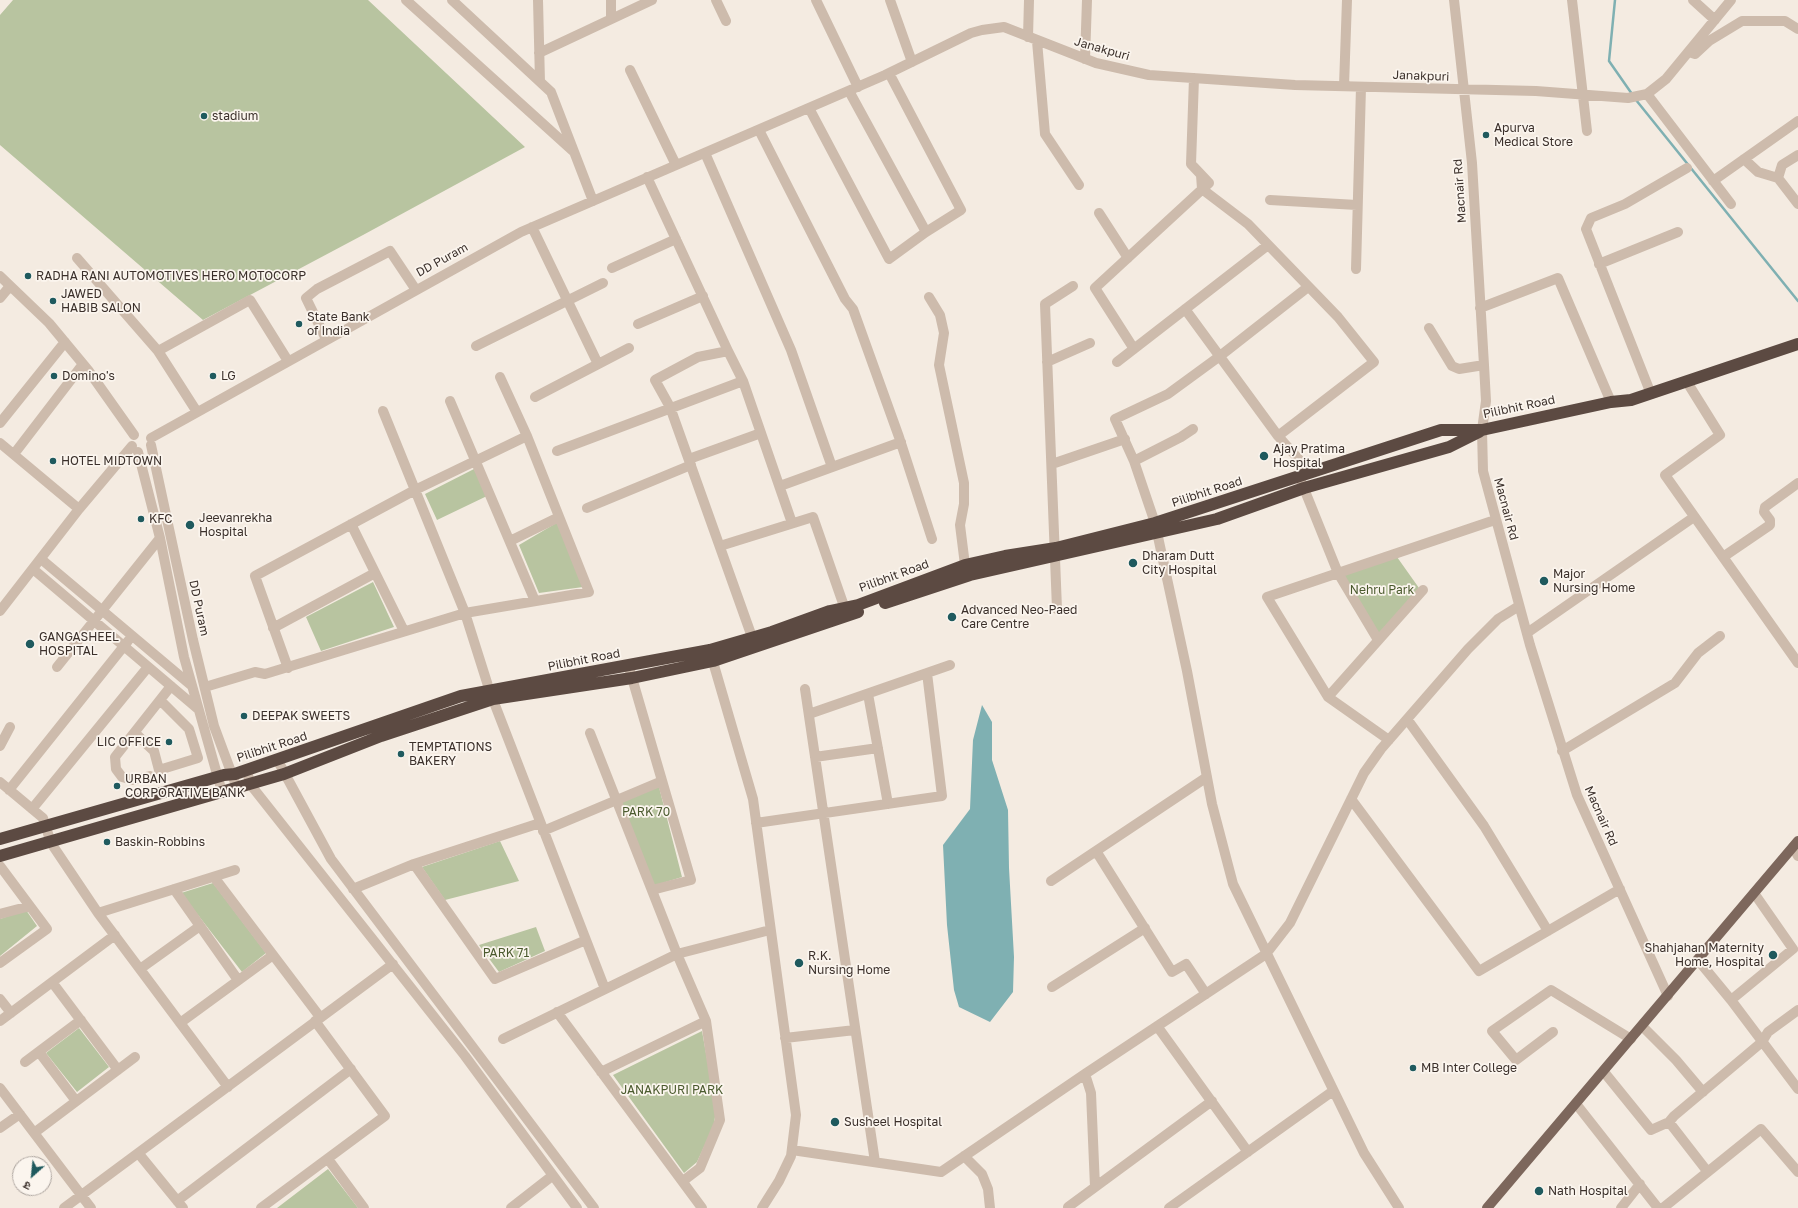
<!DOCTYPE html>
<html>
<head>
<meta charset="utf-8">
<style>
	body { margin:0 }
	#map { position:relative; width:1798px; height:1208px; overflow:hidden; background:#f4ebe1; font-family:"Golos Text","Noto Sans Devanagari",sans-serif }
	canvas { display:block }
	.north { position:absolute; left:12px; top:1156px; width:40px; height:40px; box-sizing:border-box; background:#fbf5ee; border:1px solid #aea6a0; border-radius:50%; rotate:207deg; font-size:11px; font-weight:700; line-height:16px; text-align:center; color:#3b302b }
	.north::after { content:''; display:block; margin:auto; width:14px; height:18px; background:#1f5a5e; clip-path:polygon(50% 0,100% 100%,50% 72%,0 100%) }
</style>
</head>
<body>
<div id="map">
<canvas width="1798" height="1208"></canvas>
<div class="north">उ</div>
</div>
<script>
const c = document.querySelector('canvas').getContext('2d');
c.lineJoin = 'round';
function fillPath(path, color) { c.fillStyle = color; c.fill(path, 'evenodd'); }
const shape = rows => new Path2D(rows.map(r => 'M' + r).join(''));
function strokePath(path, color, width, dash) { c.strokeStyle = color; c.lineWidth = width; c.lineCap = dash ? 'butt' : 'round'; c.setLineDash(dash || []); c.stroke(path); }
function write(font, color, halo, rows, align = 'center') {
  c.font = font + ' "Golos Text",sans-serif'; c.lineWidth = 3.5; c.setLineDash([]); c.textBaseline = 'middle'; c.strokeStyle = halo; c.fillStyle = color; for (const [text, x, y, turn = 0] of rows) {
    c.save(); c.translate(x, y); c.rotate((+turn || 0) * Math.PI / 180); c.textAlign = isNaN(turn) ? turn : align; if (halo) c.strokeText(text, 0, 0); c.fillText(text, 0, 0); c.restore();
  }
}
const green = shape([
	[13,0,368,0,525,147,363,235,203,320,0,145,0,15],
	[474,469,487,496,437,520,425,494],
	[558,522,583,587,539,593,519,545],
	[1397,557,1419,588,1379,634,1341,575],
	[373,582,394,627,321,651,306,617],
	[659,787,682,877,653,886,621,801],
	[500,841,519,881,445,900,422,867],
	[213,883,266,953,242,972,181,893],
	[26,910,37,926,0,956,0,919],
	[536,927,545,951,499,972,479,945],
	[79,1028,109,1067,77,1092,46,1053],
	[702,1031,716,1109,714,1125,697,1162,684,1173,613,1075],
	[328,1169,358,1208,277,1208]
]);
const water = shape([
	[982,705,992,722,992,760,1008,810,1009,868,1014,957,1013,992,990,1022,959,1007,954,990,947,925,943,845,970,809,973,740]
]);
const stream = shape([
	[1615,0,1609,61,1632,94],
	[1636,100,1798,301]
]);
const minor = shape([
	[406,0,573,151],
	[452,0,551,92,593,201],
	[538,0,540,82],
	[716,0,726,21],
	[816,0,858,87],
	[890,0,912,62],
	[1454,0,1472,163,1484,365,1486,401,1482,430,1483,471,1530,645,1577,795,1668,996],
	[1572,0,1587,131],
	[1693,0,1715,20],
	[611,19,611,0],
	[1028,37,1029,0],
	[1037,41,1045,134,1079,185],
	[1689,52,1695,54,1709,41,1742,21,1785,21,1798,29],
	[539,53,652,0],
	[1085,59,1087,0],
	[630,70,676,165],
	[1344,86,1347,0],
	[849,91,926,232],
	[1647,94,1731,204],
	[809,108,889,259,926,232,961,210,889,73],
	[759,130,845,299,853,309,899,437,932,539],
	[705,153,791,350,832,467],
	[1744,159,1758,172,1778,178,1798,204],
	[1201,175,1202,189,1248,224,1338,317,1374,362,1278,436],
	[647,177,728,351],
	[1778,178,1782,165,1798,155],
	[1713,181,1798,121],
	[1270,200,1357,205],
	[1099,213,1128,258],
	[532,227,598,364],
	[77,258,158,351,197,412],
	[1599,264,1678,232],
	[612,268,676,239],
	[1356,269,1361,87],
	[0,276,49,323,88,370,134,435],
	[1308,287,1220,356,1168,394,1115,419,1134,461,1155,523,1187,671,1212,804,1233,884,1364,1153,1399,1208],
	[929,297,940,315,944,333,939,365,964,483,964,504,960,525,965,565],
	[0,298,10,286],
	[1480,308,1558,278,1611,402],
	[1185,309,1278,436,1311,473],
	[638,324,703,296],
	[1429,328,1452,366,1459,369,1484,365],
	[326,339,306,298,317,289,390,251,416,290],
	[476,346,603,283],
	[1134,349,1095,288,1209,183,1191,164,1194,78],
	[158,351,250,300,288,361],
	[1047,362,1090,343],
	[1117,362,1268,245],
	[1687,382,1720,435,1665,475,1798,663],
	[1651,394,1586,229,1591,218,1625,204,1687,168],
	[535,397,629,348],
	[450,401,535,601],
	[383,411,465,613,490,692,605,989],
	[0,423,65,342],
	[151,438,521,232,885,75,971,33,982,30,1004,27,1096,63,1149,75,1295,85,1536,91,1628,98,1647,94,1666,79,1731,0],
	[0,443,79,509],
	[151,445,193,640,214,726,237,788],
	[557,451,743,381],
	[138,452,160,538,184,657,222,792],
	[14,454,83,364],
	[689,459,761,433],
	[1134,461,1181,437,1193,429],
	[1052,464,1125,439],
	[1301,481,1338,573,1378,640],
	[780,486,901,442],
	[587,508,691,465],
	[351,524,404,631],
	[510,541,559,517],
	[720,546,813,517,845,609],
	[1723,557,1770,525,1770,520,1764,512,1765,507,1798,483],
	[41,559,192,686],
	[33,569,198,709],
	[1057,609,1045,304,1073,286],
	[0,611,79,509,132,446],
	[273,628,375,573],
	[1527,633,1694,517],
	[752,637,670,407,655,380,698,357,728,351,743,381,792,523],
	[711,655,753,799,796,1115,791,1156,779,1181,762,1208],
	[57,667,160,538],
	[288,668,255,576,415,490,527,436],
	[630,671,691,880,652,890],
	[205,687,255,672,265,674,465,613,589,592,527,436,500,377],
	[805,689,875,1162],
	[868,694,888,804],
	[1328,697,1423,590],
	[809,714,950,665],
	[1407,719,1484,826,1548,931],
	[135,733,154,751,159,770,198,758,189,729,161,701],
	[590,733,677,954,706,1021,720,1120,700,1168,683,1181],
	[1389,740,1328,697,1267,597,1495,520],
	[0,746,10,727],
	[1562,751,1675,683,1698,653,1720,636],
	[815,757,878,748],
	[278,761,331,859,594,1208],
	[247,770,250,784,465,1056,577,1208],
	[150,776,133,780,122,777,116,769,115,757,171,686],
	[0,782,43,818,51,843,98,913,228,1087],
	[9,790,128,641],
	[1351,799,1479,971,1620,889],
	[32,809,148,667],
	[756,823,942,796,927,673],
	[543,831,662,781],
	[1793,847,1798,856],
	[1096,851,1172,972,1186,964,1206,994],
	[414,864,495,979,586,940],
	[0,866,47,929,0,963],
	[214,877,320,1017],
	[1051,881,1207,777],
	[174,889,238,980],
	[353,889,414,864,540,823],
	[98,913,235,870],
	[0,914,30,906],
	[1698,960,1731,1000,1798,1089],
	[140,969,200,926],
	[52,982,118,1070],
	[1052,987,1145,928],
	[0,999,11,1013],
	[1731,1000,1793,949,1754,893],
	[557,1012,702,1208],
	[0,1021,115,935],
	[180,1023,273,955],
	[1157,1026,1248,1152],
	[1642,1026,1676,1060,1703,1092],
	[1553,1032,1516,1060,1492,1031,1551,990,1631,1039],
	[785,1038,855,1030],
	[503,1039,677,954,770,930],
	[39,1052,76,1101],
	[25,1062,81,1020],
	[601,1072,706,1021],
	[1604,1072,1651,1130,1669,1122,1674,1116,1762,1042,1768,1032,1798,1010],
	[1085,1074,1091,1093,1095,1187],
	[0,1088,91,1208],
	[1577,1105,1658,1208],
	[1669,1122,1707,1171],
	[0,1128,20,1114],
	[34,1133,135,1057],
	[792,1150,941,1172,1085,1074,1266,954,1290,923,1364,773,1381,749,1468,649,1498,619,1519,606],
	[139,1154,183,1208],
	[964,1156,982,1174,988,1189,990,1208],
	[328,1159,364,1208],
	[177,1201,351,1069],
	[1068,1207,1212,1101],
	[64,1208,393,964],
	[261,1208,385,1116,315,1021],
	[511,1208,552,1176],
	[1169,1208,1333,1091],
	[1621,1208,1640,1184],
	[1663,1208,1761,1129,1798,1172]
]);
const major = shape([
	[1487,1208,1798,841]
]);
const highway = shape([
	[885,603,970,575,1217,519,1304,488,1449,447,1479,432],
	[0,839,224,775,235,774,461,696,710,650,772,632,830,611,858,605,965,565,1005,556,1056,548,1155,523,1441,430,1482,430,1611,402,1631,400,1798,344],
	[0,856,284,774,381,736,493,699,632,678,713,661,858,612]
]);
const markers = [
	[204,116,4,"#1f5a5e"],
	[1486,135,4,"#1f5a5e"],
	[28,276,4,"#1f5a5e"],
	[53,301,4,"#1f5a5e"],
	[299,324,4,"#1f5a5e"],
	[54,376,4,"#1f5a5e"],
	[213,376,4,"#1f5a5e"],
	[1264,456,5,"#1f5a5e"],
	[53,461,4,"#1f5a5e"],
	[141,519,4,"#1f5a5e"],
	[190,525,5,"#1f5a5e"],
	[1133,563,5,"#1f5a5e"],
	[1544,581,5,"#1f5a5e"],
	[952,617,5,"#1f5a5e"],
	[30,644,5,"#1f5a5e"],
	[244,716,4,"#1f5a5e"],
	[169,742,4,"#1f5a5e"],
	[401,754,4,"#1f5a5e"],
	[117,786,4,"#1f5a5e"],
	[107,842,4,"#1f5a5e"],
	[1773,955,5,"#1f5a5e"],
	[799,963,5,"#1f5a5e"],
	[1413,1068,4,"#1f5a5e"],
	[835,1122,5,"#1f5a5e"],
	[1539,1191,5,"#1f5a5e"]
];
const streetNames = [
	["Janakpuri",1102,49,16],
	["Janakpuri",1421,76,2],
	["Macnair Rd",1460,191,-94],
	["DD Puram",442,260,-29],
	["Pilibhit Road",1519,407,-12],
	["Pilibhit Road",1207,492,-18],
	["Macnair Rd",1506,509,75],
	["Pilibhit Road",894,576,-20],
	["DD Puram",199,608,78],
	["Pilibhit Road",584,660,-11],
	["Pilibhit Road",272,747,-18],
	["Macnair Rd",1601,816,66]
];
const poiNames = [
	["stadium",212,116],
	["Apurva",1494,128],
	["Medical Store",1494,142],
	["RADHA RANI AUTOMOTIVES HERO MOTOCORP",36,276],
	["JAWED",61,294],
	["HABIB SALON",61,308],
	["State Bank",307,317],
	["of India",307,331],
	["Domino's",62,376],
	["LG",221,376],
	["Ajay Pratima",1273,449],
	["Hospital",1273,463],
	["HOTEL MIDTOWN",61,461],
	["Jeevanrekha",199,518],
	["Hospital",199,532],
	["KFC",149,519],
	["Dharam Dutt",1142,556],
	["City Hospital",1142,570],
	["Major",1553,574],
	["Nursing Home",1553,588],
	["Advanced Neo-Paed",961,610],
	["Care Centre",961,624],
	["GANGASHEEL",39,637],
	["HOSPITAL",39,651],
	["DEEPAK SWEETS",252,716],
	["LIC OFFICE",161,742,"right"],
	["TEMPTATIONS",409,747],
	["BAKERY",409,761],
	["URBAN",125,779],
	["CORPORATIVE BANK",125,793],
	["Baskin-Robbins",115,842],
	["Shahjahan Maternity",1764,948,"right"],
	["Home, Hospital",1764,962,"right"],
	["R.K.",808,956],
	["Nursing Home",808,970],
	["MB Inter College",1421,1068],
	["Susheel Hospital",844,1122],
	["Nath Hospital",1548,1191]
];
const parkNames = [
	["Nehru Park",1382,590],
	["PARK 70",646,812],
	["PARK 71",506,953],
	["JANAKPURI PARK",672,1090]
];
fillPath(green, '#b8c4a0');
fillPath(water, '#7fb0b2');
strokePath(stream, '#7fb0b2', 2.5);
strokePath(minor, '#cdbbac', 10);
strokePath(major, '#7d675c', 10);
strokePath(highway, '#5c4a42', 12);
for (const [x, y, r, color] of markers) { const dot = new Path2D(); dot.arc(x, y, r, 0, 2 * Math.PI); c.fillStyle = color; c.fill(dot); strokePath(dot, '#fbf5ee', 1.5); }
write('12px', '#3b302b', '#fbf5ee', streetNames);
write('12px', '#3b302b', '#fbf5ee', poiNames, 'left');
write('12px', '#4a5a2e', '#fbf5ee', parkNames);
</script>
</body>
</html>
